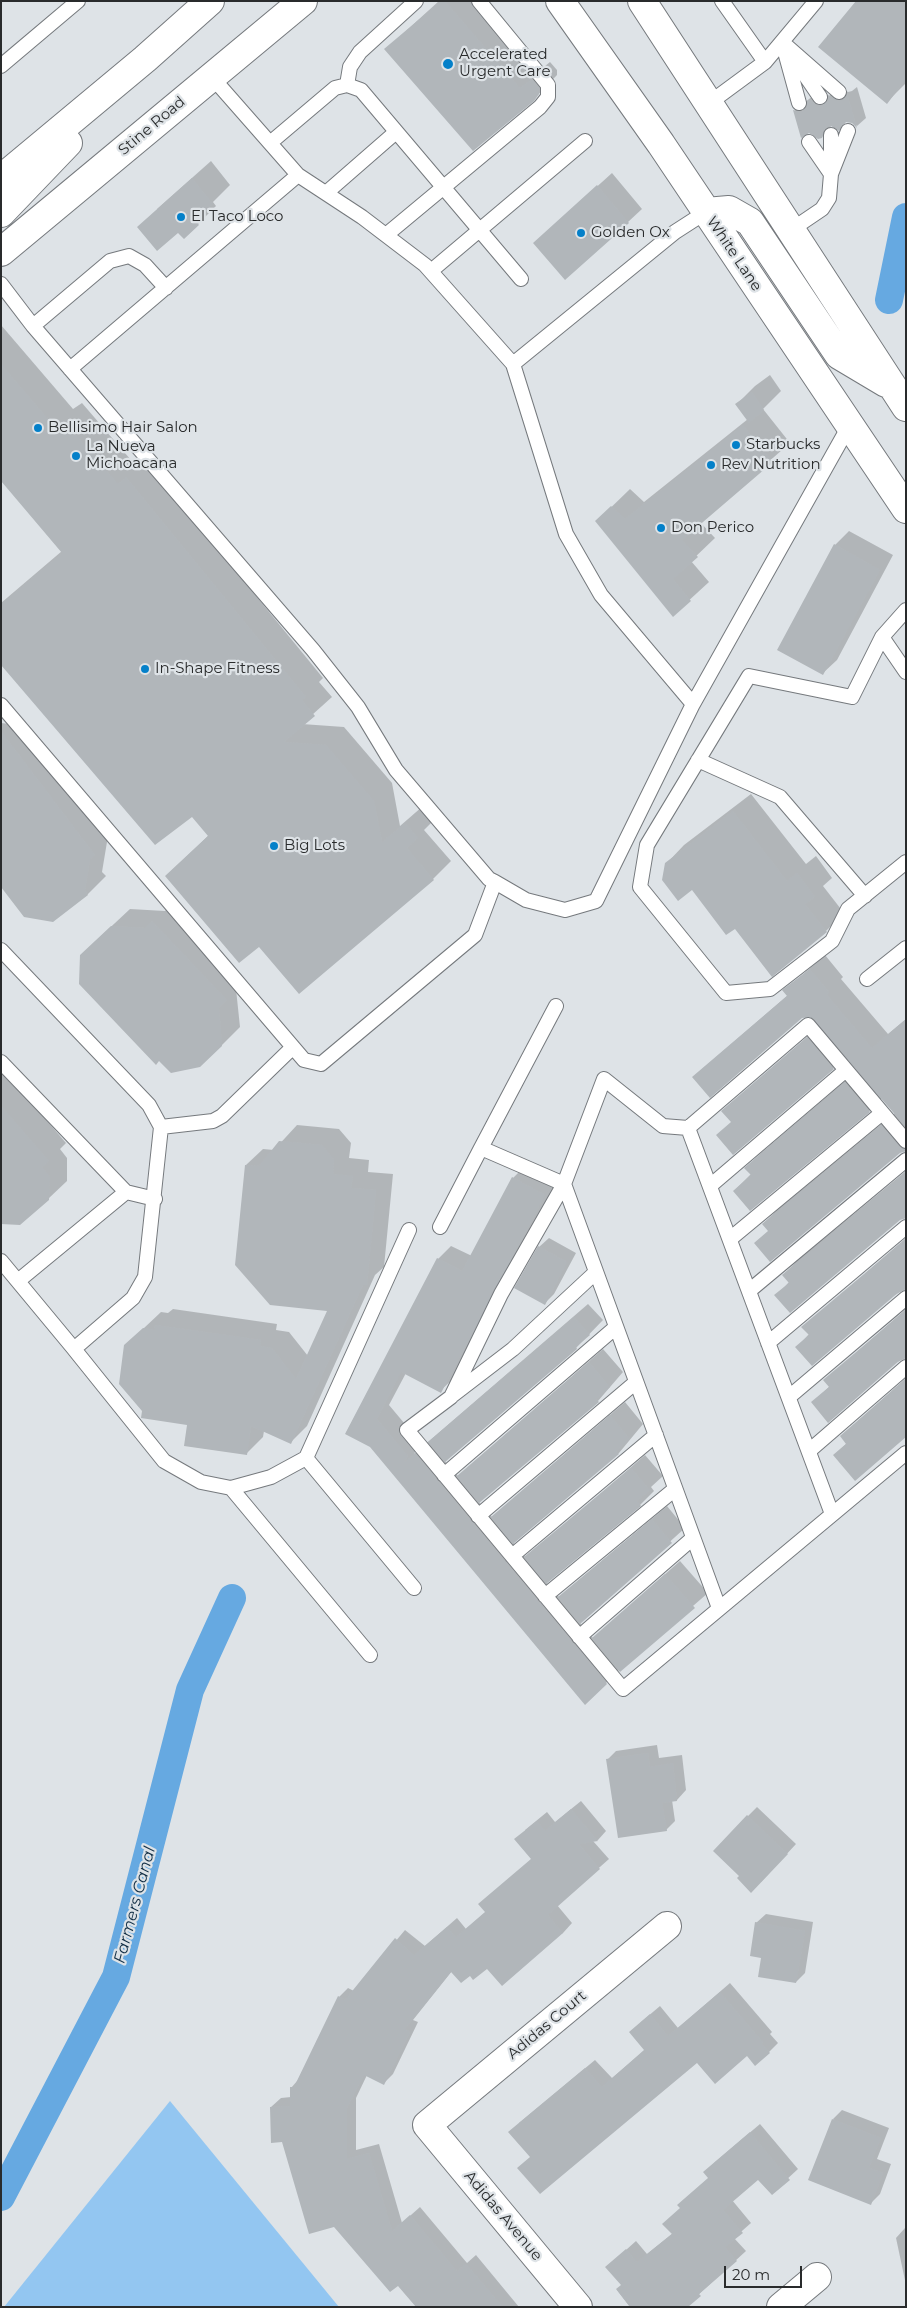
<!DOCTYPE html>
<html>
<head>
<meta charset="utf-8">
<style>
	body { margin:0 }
	#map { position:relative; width:907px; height:2308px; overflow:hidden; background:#dee3e7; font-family:Montserrat,sans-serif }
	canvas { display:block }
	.frame { position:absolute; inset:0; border:2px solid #292b2c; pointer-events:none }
	.scale { position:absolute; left:724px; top:2266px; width:78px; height:22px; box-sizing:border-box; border:2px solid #292b2c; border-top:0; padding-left:6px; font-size:15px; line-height:18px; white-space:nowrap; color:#292b2c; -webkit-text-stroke:4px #dee3e7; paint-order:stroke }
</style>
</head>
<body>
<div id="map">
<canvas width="907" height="2308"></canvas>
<div class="frame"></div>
<div class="scale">20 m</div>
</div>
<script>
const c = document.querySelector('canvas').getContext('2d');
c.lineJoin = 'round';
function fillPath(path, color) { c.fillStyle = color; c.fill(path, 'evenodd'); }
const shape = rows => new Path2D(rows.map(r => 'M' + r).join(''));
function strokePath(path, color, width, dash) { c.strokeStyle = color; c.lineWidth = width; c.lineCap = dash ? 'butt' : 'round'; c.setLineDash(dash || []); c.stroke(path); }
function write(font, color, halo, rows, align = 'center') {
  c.font = font + ' Montserrat,sans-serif'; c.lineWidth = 4.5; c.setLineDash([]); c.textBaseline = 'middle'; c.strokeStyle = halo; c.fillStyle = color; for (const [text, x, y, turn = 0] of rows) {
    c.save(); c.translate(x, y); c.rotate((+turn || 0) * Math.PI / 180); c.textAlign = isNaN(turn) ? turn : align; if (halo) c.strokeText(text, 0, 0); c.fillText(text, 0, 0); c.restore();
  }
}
const green = shape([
	[170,2101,339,2307,4,2307]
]);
const shadow = shape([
	[439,1,479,1,539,71,550,62,557,70,557,75,533,100,386,49],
	[906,1,906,83,887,102],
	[839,87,848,92,852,91,857,87,866,118,857,126,852,122,846,121,832,125,822,137,809,132,802,136,795,110,818,92,829,96],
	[211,161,230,185,213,202,216,206,198,224,157,209],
	[612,173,642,209,628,222,549,230],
	[1,325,73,409,82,403,137,467,145,460,323,678,319,682,332,697,302,724,344,727,392,783,400,826,423,806,435,819,424,830,451,861,433,879,299,992,259,945,166,876,209,835,192,815,1,663,1,603,62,551,1,479],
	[770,375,781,391,763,409,790,443,700,522,715,538,691,561,709,582,673,615,597,521,630,489,644,502,748,419,737,404,755,386],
	[849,531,893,555,837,660,823,673,835,545],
	[1,723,29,726,113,836,107,842,102,872,106,876,88,894,53,921,1,885],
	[751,794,806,864,816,856,832,878,823,886,844,913,826,931,735,927,666,864,684,845],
	[171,904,236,989,240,1027,222,1045,159,1060,100,937,130,909,165,911],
	[825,955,843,977,841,979,888,1034,906,1019,906,1151,900,1152,769,1230,763,1224,778,1209,895,1113,882,1098,869,1111,734,1191,751,1174,746,1168,760,1154,858,1070,845,1055,833,1068,732,1121,723,1111,820,1026,811,1015,802,1017,693,1077,788,995,784,991],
	[1,1067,66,1143,60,1149,67,1158,67,1181,48,1199,1,1222],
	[297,1125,339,1129,351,1143,349,1158,369,1160,368,1172,393,1174,384,1267,375,1275,307,1426,291,1442,264,1431,263,1437,246,1454,188,1424,143,1411,126,1345,161,1312,168,1313,173,1309,277,1324,276,1330,289,1332,308,1356,329,1310,246,1165,263,1149,274,1150],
	[526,1165,557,1181,454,1378,440,1391,406,1373,389,1405,420,1442,414,1454,588,1304,603,1320,576,1348,445,1461,458,1476,603,1349,623,1372,598,1401,479,1502,492,1517,625,1402,643,1424,619,1453,513,1542,526,1558,645,1455,663,1476,651,1487,654,1491,640,1505,546,1582,559,1597,667,1506,685,1528,580,1623,593,1638,680,1561,708,1593,620,1669,585,1704,370,1446,346,1433,438,1259,451,1246,472,1256,513,1178],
	[906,1171,906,1218,900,1219,776,1296,789,1282,783,1275,798,1260],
	[549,1238,576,1253,554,1294,545,1303,539,1247],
	[906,1238,906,1289,797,1347,809,1334,803,1327],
	[906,1309,906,1358,813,1402,830,1386,825,1380],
	[906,1378,906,1436,834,1455,847,1443,841,1436],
	[657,1745,659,1758,682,1755,686,1790,677,1800,672,1800,675,1821,666,1830,607,1760,616,1751],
	[581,1801,606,1831,598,1840,593,1841,609,1859,557,1905,572,1923,563,1933,470,1974,452,1971,413,2020,418,2022,393,2074,384,2083,367,2075,356,2098,356,2150,379,2144,402,2223,420,2207,467,2263,476,2255,519,2307,418,2307,283,2141,271,2107,281,2098,291,2097,291,2088,298,2080,339,1997,348,1988,354,1991,405,1930,425,1946,457,1918,466,1929,486,1912,532,1858,525,1830,547,1812,555,1822],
	[757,1807,796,1844,761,1882,741,1876,748,1816],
	[766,1914,813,1922,805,1973,796,1982,756,1923],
	[730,1983,772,2032,770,2034,778,2043,769,2052,697,2062,531,2156,519,2123,595,2060,612,2078,646,2049,640,2023,660,2006,678,2028],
	[842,2110,889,2128,877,2159,891,2164,880,2194,871,2203,833,2119],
	[760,2124,798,2169,772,2193,758,2178,732,2200,751,2223,734,2238,746,2251,685,2307,630,2307,617,2290,622,2285,607,2267,636,2241,647,2254,673,2233,681,2208,709,2178,714,2163],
	[905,2228,906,2228,906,2285,896,2238]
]);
const canal = shape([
	[889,300,906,217],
	[1,2197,116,1977,190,1690,232,1598]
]);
const building = shape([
	[441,1,445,1,520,88,532,79,539,88,539,94,534,101,473,151,384,49],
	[856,1,906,1,906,79,887,104,818,47],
	[847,94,857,128,852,123,846,122,839,131,831,126,826,128,822,138,818,139,809,133,801,138,793,110,801,112,805,109,807,101,811,100,816,105,821,106,828,101,828,95,838,101,842,100],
	[192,178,213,204,194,219,199,225,184,239,178,233,157,251,137,227],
	[597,185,629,223,565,280,533,243],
	[1,364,54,426,63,420,118,484,126,477,306,697,302,700,315,716,284,742,326,745,374,801,382,842,405,823,418,838,407,848,434,880,299,994,259,947,239,963,165,876,208,836,192,817,155,845,1,665,1,604,62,553,1,481],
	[752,392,764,410,749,423,735,404],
	[743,425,773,462,682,540,698,557,673,579,691,601,673,617,595,521,611,506,625,519],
	[834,544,880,570,823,675,777,650],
	[1,731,95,855,90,859,85,890,88,895,53,922,24,917,1,887],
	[733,811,787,881,797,873,815,897,805,904,827,932,772,977,735,929,726,935,692,890,678,901,662,880,665,863],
	[152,921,227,1000,219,1008,222,1046,200,1067,171,1073,159,1061,156,1065,79,984,80,955,111,926,145,928],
	[810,969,829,992,827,995,872,1048,906,1019,906,1127,810,1017,802,1018,710,1098,692,1077,787,996,782,990],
	[807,1037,834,1069,733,1155,716,1135,731,1122,721,1111],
	[845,1082,870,1112,750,1211,733,1191,751,1175,744,1168],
	[1,1106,49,1161,42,1167,50,1177,49,1200,20,1225,1,1224],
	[881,1125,906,1151,900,1153,770,1262,754,1243,768,1231,762,1224],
	[279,1141,322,1145,334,1160,333,1174,353,1176,351,1188,376,1190,367,1285,363,1285,291,1444,251,1426,247,1455,184,1446,187,1425,141,1418,142,1411,119,1384,124,1345,143,1328,154,1330,155,1325,261,1340,260,1346,272,1348,296,1379,327,1311,270,1305,235,1265,245,1165,259,1166],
	[906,1172,906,1218,900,1220,790,1313,774,1295,789,1283,782,1275],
	[512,1177,545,1195,441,1393,401,1372,377,1419,408,1456,404,1463,415,1453,607,1684,585,1705,370,1447,345,1434,437,1258,462,1271],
	[906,1239,906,1289,900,1291,812,1366,795,1347,809,1335,801,1327],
	[538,1246,567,1262,545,1305,514,1288],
	[906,1310,906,1358,900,1360,828,1423,811,1402,829,1387,823,1380],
	[574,1317,590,1335,576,1347,577,1349,445,1462,428,1442],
	[589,1362,610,1387,596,1399,599,1402,479,1503,457,1476],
	[906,1379,906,1437,855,1481,833,1455,846,1444,840,1436],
	[610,1415,630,1439,616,1451,619,1454,513,1544,491,1517],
	[631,1468,650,1490,637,1501,641,1506,546,1584,524,1557],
	[652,1519,672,1543,580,1624,558,1597],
	[665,1574,695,1608,620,1672,592,1638],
	[648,1753,650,1767,673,1763,677,1801,662,1803,667,1831,618,1838,606,1759],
	[571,1809,598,1841,579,1844,600,1869,548,1915,563,1933,502,1986,487,1969,473,1980,470,1976,461,1983,451,1972,405,2029,410,2032,384,2085,364,2075,347,2108,347,2159,369,2153,392,2231,410,2215,457,2271,466,2264,503,2307,416,2307,398,2286,390,2292,334,2227,309,2234,282,2142,271,2143,270,2107,290,2106,290,2087,294,2087,338,1996,345,2000,395,1938,414,1955,447,1927,456,1937,485,1912,478,1904,531,1859,514,1839,537,1821,545,1831],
	[747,1815,788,1854,751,1893,737,1878,739,1876,713,1851],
	[755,1922,805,1931,796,1983,758,1977,761,1958,750,1956],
	[720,1992,763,2042,762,2044,770,2053,755,2066,747,2056,715,2084,697,2063,540,2194,517,2168,530,2157,508,2132,585,2068,602,2087,644,2050,629,2032,650,2014,668,2036],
	[832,2119,881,2138,869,2168,883,2173,871,2205,808,2180],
	[750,2132,790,2180,772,2195,758,2180,723,2210,743,2233,725,2247,737,2261,699,2294,701,2296,688,2307,630,2307,616,2289,621,2285,605,2267,626,2249,637,2262,672,2234,662,2224,680,2208,677,2205,708,2178,703,2172]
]);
const service = shape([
	[722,1,765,62],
	[782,42,839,92],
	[785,52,799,103],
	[794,59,820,97],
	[1,66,78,1],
	[211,76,298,175,362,217,425,265,513,364,675,232,706,212],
	[347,85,350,67,360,52,416,1],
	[708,104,765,62,816,1],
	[270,143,335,88,347,85,361,90,521,279],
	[831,166,831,135],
	[831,174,848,131],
	[326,193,396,132],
	[791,230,822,209,829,198,831,174,809,142],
	[386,235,540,107,548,97,548,85,479,1],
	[431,271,585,141],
	[1,284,33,326,313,650,358,707,396,770,489,879,495,882,526,900,565,910,596,901,693,704],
	[33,326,110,261,129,256,145,265,166,288],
	[513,364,566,534,601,595,693,704,849,426],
	[70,369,298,175],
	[906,610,882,637,852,697,749,676,647,845,640,887,726,993,770,989,832,941,848,909,906,862],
	[882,637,906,672],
	[1,705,304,1060,321,1064,475,935,495,882],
	[698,760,780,797,865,896],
	[1,950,149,1105,161,1127,145,1277,133,1298,74,1349,1,1261],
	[867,979,906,948],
	[1,1062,126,1192,155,1199],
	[161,1127,213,1121,222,1116,292,1048],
	[688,1128,808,1025,906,1141],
	[481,1148,556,1006],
	[710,1186,846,1070],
	[440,1227,481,1148,564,1184,719,1608],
	[730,1239,882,1113],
	[18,1281,126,1192],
	[749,1291,906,1160],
	[768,1343,906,1227],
	[74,1349,164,1461,201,1482,231,1488,271,1477,306,1458,409,1230],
	[453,1395,513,1349,596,1272],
	[789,1397,906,1298],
	[809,1451,906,1367],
	[306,1458,414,1588],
	[444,1475,616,1327],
	[231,1488,370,1655],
	[832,1514,688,1128,663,1126,604,1079,564,1184,501,1294,451,1397,407,1430,623,1689,906,1453],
	[478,1516,636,1382],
	[512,1556,656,1435],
	[545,1596,675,1489],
	[579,1637,693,1538]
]);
const minor = shape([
	[578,2307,427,2125,667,1926],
	[781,2307,817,2277]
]);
const secondary = shape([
	[560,1,661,144,906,509],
	[642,1,906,407],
	[1,179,145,59,210,1],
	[706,212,729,210,750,222,839,355,886,383],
	[1,213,68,143],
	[1,252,303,1]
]);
const markers = [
	[448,64,6,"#0480c9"],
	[181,217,5,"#0480c9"],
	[581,233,5,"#0480c9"],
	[38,428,5,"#0480c9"],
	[736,445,5,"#0480c9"],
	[76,456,5,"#0480c9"],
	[711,465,5,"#0480c9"],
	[661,528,5,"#0480c9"],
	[145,669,5,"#0480c9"],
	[274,846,5,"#0480c9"]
];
const poiNames = [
	["Accelerated",459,55],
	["Urgent Care",459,72],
	["El Taco Loco",191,217],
	["Golden Ox",591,233],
	["Bellisimo Hair Salon",48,428],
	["Starbucks",746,445],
	["La Nueva",86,447],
	["Michoacana",86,464],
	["Rev Nutrition",721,465],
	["Don Perico",671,528],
	["In-Shape Fitness",155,669],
	["Big Lots",284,846]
];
const streetNames = [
	["Stine Road",152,126,-40],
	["White Lane",734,254,56],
	["Adidas Court",547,2025,-40],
	["Adidas Avenue",503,2216,50]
];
const waterNames = [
	["Farmers Canal",135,1905,-75]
];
fillPath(green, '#93c6f1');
fillPath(shadow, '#0003');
strokePath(canal, '#66a9e1', 28);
fillPath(building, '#b1b6ba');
strokePath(service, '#75797d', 16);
strokePath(minor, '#75797d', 30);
strokePath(secondary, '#75797d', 30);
strokePath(service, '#fff', 14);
strokePath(minor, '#fff', 28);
strokePath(secondary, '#fff', 28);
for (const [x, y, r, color] of markers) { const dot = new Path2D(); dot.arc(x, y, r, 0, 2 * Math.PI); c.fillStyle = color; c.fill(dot); strokePath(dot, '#dee3e7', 2); }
write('15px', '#292b2c', '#dee3e7', poiNames, 'left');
write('15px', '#292b2c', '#dee3e7', streetNames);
write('italic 16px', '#102d44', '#dee3e7', waterNames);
</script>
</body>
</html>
